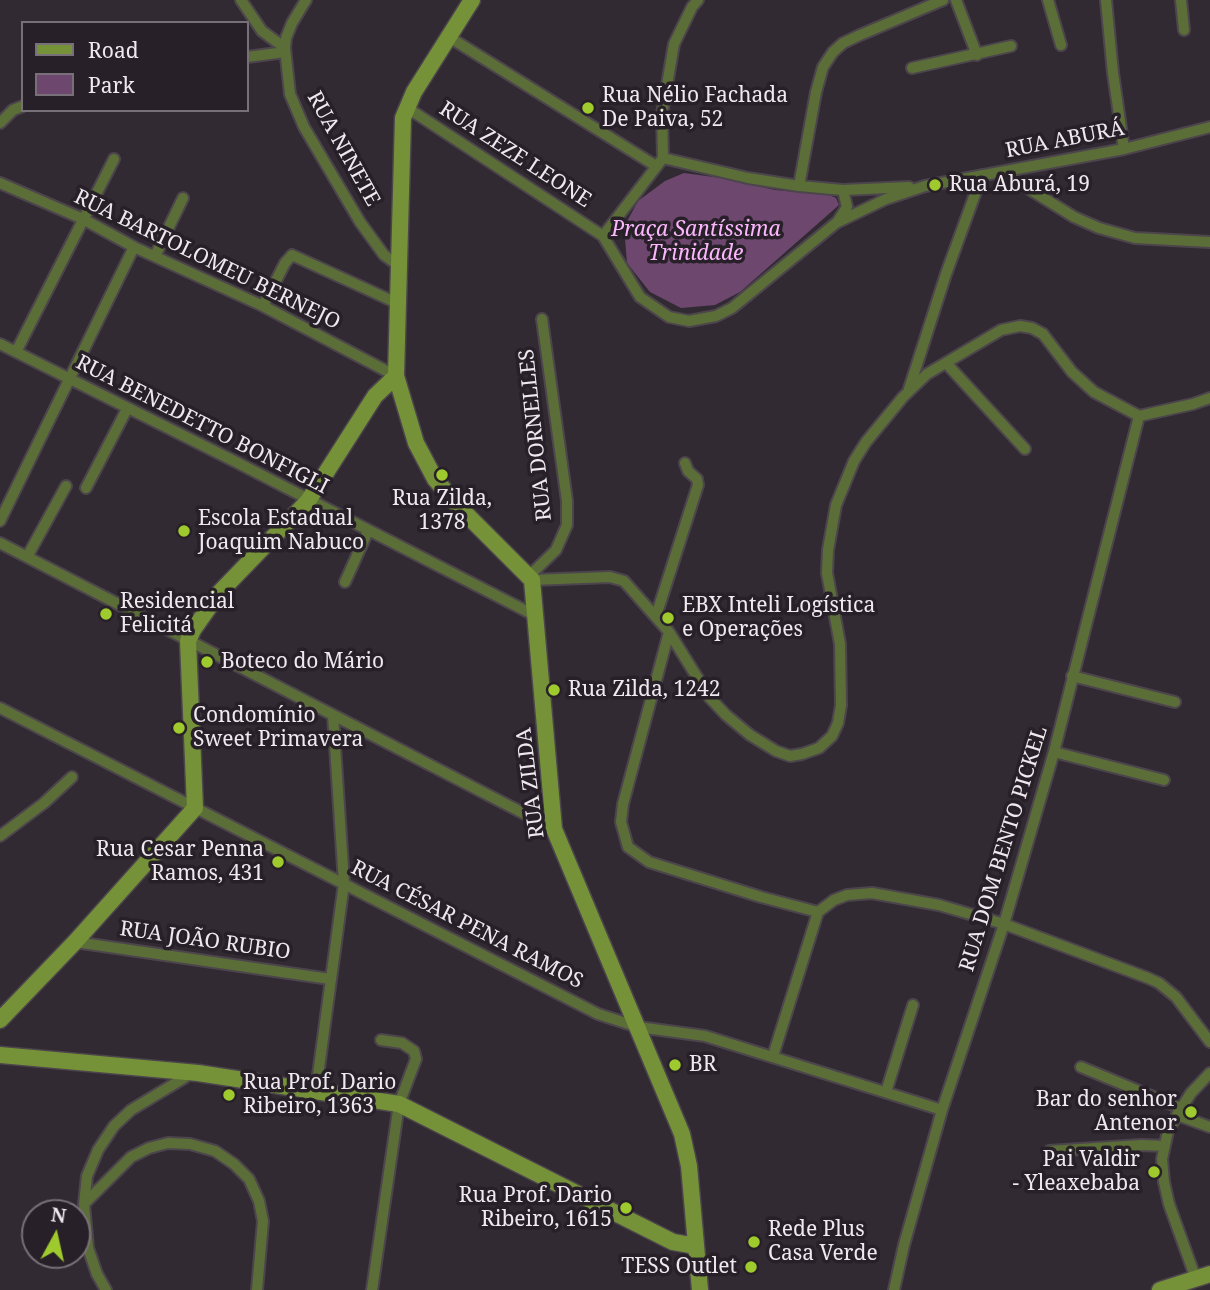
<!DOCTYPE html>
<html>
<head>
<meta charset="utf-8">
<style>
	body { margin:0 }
	#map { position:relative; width:1210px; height:1290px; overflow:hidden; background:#322a32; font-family:"Noto Serif",serif }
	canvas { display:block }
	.legend { position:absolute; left:21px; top:21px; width:228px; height:91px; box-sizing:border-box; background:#282028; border:2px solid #787078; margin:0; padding:9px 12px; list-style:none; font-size:21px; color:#efe9ef }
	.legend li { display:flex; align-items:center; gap:14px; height:35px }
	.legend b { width:35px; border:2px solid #787078 }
	.north { position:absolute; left:21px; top:1199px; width:70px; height:70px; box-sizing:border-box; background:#282028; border:2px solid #787078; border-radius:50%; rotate:8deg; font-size:19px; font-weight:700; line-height:28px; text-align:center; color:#efe9ef }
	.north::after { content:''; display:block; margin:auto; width:24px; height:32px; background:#9fca2e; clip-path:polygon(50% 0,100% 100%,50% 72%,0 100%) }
</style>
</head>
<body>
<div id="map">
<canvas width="1210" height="1290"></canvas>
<ul class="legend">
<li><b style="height:9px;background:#769238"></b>Road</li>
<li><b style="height:19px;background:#6d476e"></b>Park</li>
</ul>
<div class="north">N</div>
</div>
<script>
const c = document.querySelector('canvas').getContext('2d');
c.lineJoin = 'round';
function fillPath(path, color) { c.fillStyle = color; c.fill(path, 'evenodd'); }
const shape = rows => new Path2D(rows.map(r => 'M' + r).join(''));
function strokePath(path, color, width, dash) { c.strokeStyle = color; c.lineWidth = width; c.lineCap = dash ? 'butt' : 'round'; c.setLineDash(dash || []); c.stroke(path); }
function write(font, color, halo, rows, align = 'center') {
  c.font = font + ' "Noto Serif",serif'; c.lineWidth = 7; c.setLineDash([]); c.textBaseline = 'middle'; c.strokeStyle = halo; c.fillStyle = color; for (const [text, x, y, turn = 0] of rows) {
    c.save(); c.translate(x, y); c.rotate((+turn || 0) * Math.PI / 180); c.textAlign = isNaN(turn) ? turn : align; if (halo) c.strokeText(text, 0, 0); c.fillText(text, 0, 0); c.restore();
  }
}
const green = shape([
	[684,173,721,178,775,190,829,195,836,198,839,205,740,292,715,305,681,308,650,292,627,263,624,227,638,201,665,181]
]);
const street = shape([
	[241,0,262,31,285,48],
	[306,0,292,23,286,38,285,48,290,94,304,127,360,222,384,255,398,265],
	[956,0,977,55],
	[1048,0,1061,45],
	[1106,0,1113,73,1124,149],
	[1181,0,1184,30],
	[449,37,656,166],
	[247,57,285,52],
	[912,68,1011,46],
	[406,107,603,236],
	[0,123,13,110,23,106],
	[663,158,603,236,640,297,669,317,689,321,716,316,732,308,836,223,886,199,925,186,1124,149,1210,127],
	[663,158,748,178,799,186,843,190,909,187],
	[663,158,662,114,674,44,692,7,698,0],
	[1002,172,1074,217,1099,228,1135,238,1210,242],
	[0,183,83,219,134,247,263,306,396,376],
	[799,186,816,92,823,67,833,52,843,43,860,35,943,0],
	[838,221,847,207,843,190],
	[155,256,183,198],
	[263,306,285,263,292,255,399,304],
	[0,344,236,462,536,616],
	[16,352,114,159],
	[946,363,1025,449],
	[909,389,946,274,982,175],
	[86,488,127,409],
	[0,521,134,247],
	[0,543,554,829],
	[27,557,66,486],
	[529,576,556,550,567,525,567,501,542,319],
	[532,580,610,577,624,581,669,632,710,698,726,715,750,735,776,751,790,756,802,754,819,748,832,736,838,723,841,705,840,644,827,573,828,550,836,505,854,461,866,442,903,397,927,374,1001,330,1020,326,1032,328,1043,334,1072,372,1094,392,1139,416,1193,404,1210,398],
	[345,582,368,531],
	[656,616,698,485,697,479,688,471,685,463],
	[669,632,623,804,621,822,628,847,649,862,761,897,818,912],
	[1072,676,1175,702],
	[0,708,598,1014,638,1027,705,1036,942,1110],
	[1054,752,1164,780],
	[0,836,44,803,72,777],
	[75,942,330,979],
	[773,1056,818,912,834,900,847,895,872,893,939,905,1004,924,1148,978,1159,983,1176,997,1210,1042],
	[1081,1067,1180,1108],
	[316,1090,344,883,333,715],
	[886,1092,913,1005],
	[1177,1115,1210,1127],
	[1049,1151,1142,1145,1164,1146],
	[84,1204,131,1157,149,1148,168,1143,190,1144,215,1151,234,1164,249,1179,259,1201,263,1221,257,1290],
	[1196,1279,1169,1204,1164,1182,1162,1159,1168,1131,1177,1115,1191,1093,1210,1073],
	[106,1290,97,1274,88,1248,84,1204,87,1176,98,1150,114,1126,131,1110,184,1078,188,1072],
	[372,1290,399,1104,416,1059,414,1051,402,1043,381,1040],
	[894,1290,904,1245,942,1110,1004,924,1054,752,1139,416]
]);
const secondary = shape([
	[472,0,414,92,403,118,396,376,416,443,435,479,457,505,532,580,554,829,682,1134,689,1166,700,1290],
	[0,1020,75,942,195,808,188,641,193,630,219,593,308,501,375,396,396,376],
	[0,1055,198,1073,399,1104,673,1242,696,1246],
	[1160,1290,1210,1274]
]);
const markers = [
	[588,108,7,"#9fca2e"],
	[935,185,7,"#9fca2e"],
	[442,475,7,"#9fca2e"],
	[184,531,7,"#9fca2e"],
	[106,614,7,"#9fca2e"],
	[668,618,7,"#9fca2e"],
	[207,662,7,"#9fca2e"],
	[554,690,7,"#9fca2e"],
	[179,728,7,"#9fca2e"],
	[278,862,7,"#9fca2e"],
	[675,1065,7,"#9fca2e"],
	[229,1095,7,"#9fca2e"],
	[1191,1112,7,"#9fca2e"],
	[1154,1172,7,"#9fca2e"],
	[626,1208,7,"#9fca2e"],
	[754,1242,7,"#9fca2e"],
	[751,1267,7,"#9fca2e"]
];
const poiNames = [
	["Rua Nélio Fachada",602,96],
	["De Paiva, 52",602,120],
	["Rua Aburá, 19",949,185],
	["Rua Zilda,",442,499,"center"],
	["1378",442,523,"center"],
	["Escola Estadual",198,519],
	["Joaquim Nabuco",198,543],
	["Residencial",120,602],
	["Felicitá",120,626],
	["EBX Inteli Logística",682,606],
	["e Operações",682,630],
	["Boteco do Mário",221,662],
	["Rua Zilda, 1242",568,690],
	["Condomínio",193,716],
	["Sweet Primavera",193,740],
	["Rua Cesar Penna",264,850,"right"],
	["Ramos, 431",264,874,"right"],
	["BR",689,1065],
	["Rua Prof. Dario",243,1083],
	["Ribeiro, 1363",243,1107],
	["Bar do senhor",1177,1100,"right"],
	["Antenor",1177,1124,"right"],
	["Pai Valdir",1140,1160,"right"],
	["- Yleaxebaba",1140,1184,"right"],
	["Rua Prof. Dario",612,1196,"right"],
	["Ribeiro, 1615",612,1220,"right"],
	["Rede Plus",768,1230],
	["Casa Verde",768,1254],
	["TESS Outlet",737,1267,"right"]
];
const streetNames = [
	["RUA ABURÁ",1065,140,-11],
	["RUA NINETE",343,149,61],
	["RUA ZEZE LEONE",515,155,33],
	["RUA BARTOLOMEU BERNEJO",207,260,26],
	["RUA BENEDETTO BONFIGLI",202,425,27],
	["RUA DORNELLES",536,435,-96],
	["RUA ZILDA",531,783,-97],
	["RUA DOM BENTO PICKEL",1004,849,-73],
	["RUA CÉSAR PENA RAMOS",467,925,27],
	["RUA JOÃO RUBIO",205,941,8]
];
const parkNames = [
	["Praça Santíssima",696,230],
	["Trinidade",696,254]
];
fillPath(green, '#6d476e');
strokePath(street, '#4c454c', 14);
strokePath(secondary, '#4c454c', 19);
strokePath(street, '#5c6e38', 10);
strokePath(secondary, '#769238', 16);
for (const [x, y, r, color] of markers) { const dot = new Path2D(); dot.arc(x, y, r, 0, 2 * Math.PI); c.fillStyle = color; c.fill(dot); strokePath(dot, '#282028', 2.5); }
write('21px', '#efe9ef', '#282028', poiNames, 'left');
write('21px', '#efe9ef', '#282028', streetNames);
write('italic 21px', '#fbb7fc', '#282028', parkNames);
</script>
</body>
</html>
